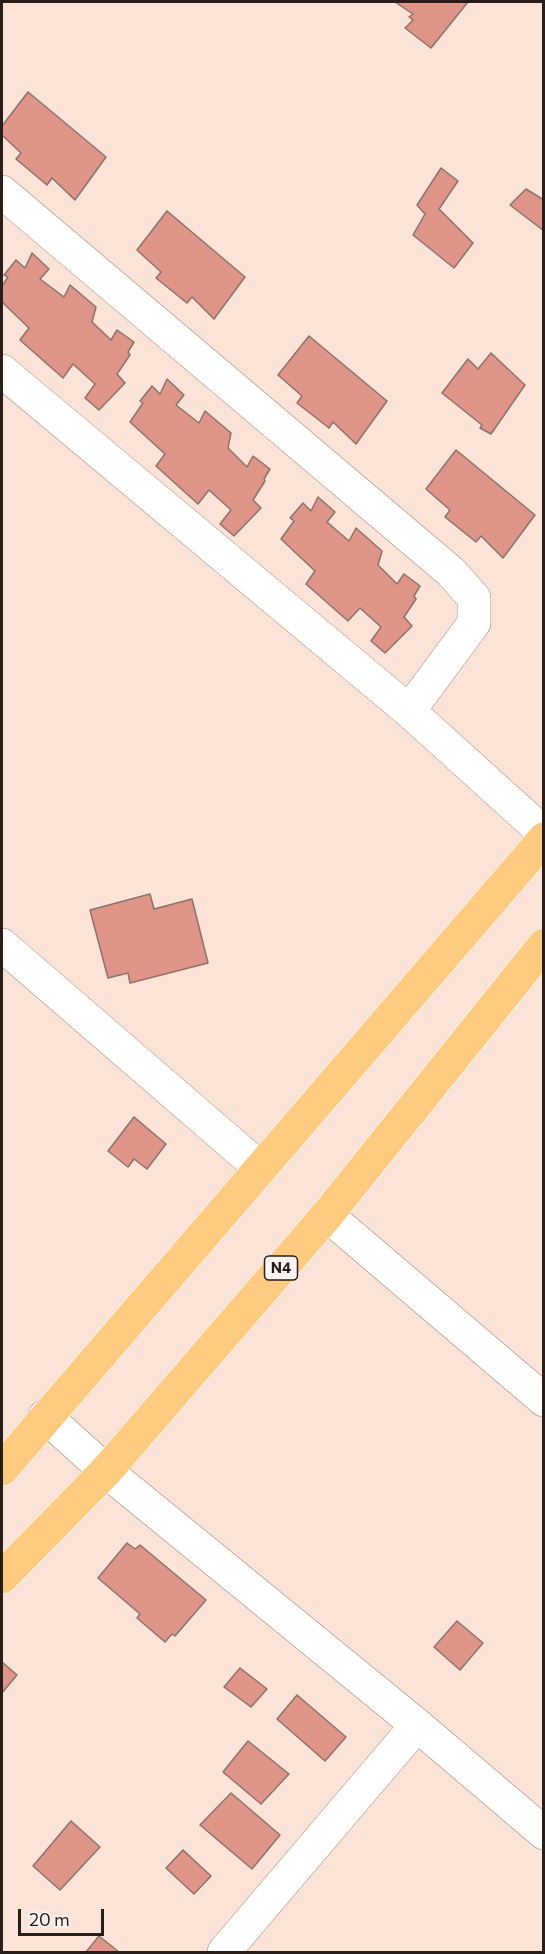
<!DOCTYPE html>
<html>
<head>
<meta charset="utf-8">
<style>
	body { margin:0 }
	#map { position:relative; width:545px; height:1954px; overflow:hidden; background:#fbe3d8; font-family:Commissioner,sans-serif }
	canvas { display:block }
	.frame { position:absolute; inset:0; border:3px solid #281d18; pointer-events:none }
	.scale { position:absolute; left:18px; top:1909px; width:86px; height:27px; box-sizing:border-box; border:3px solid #281d18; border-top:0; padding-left:8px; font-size:18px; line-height:21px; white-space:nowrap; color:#281d18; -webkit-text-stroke:4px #fbf4f2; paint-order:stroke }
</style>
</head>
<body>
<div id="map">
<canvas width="545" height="1954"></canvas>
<div class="frame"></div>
<div class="scale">20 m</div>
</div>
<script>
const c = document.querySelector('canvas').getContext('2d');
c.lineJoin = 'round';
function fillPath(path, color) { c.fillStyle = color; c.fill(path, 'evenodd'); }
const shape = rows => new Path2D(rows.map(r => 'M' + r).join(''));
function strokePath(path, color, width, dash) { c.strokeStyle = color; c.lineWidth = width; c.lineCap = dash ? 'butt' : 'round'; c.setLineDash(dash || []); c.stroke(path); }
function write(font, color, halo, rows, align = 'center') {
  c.font = font + ' Commissioner,sans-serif'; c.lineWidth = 4.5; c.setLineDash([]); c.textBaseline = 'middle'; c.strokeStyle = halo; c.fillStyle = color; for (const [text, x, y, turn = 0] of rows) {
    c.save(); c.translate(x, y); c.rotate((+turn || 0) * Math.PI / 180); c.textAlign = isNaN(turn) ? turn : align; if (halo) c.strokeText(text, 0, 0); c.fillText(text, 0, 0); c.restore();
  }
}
const building = shape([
	[395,2,468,2,431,48,405,28,413,20,409,17,413,14,395,2],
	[28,92,106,157,75,200,52,178,47,185,16,159,21,153,2,135,2,126,28,92],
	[441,168,458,181,439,209,473,243,454,268,413,235,425,214,417,205,441,168],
	[526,189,544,200,544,231,510,205,526,189],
	[167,211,245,277,214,319,192,297,187,303,156,278,161,272,137,250,167,211],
	[32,253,49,269,40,279,64,297,70,285,96,307,92,322,111,340,117,330,134,342,128,352,130,355,117,374,125,383,99,410,85,398,95,384,73,364,63,378,20,340,29,328,2,302,2,286,8,277,4,275,16,260,25,268,32,253],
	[309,336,387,401,356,444,333,422,329,428,297,403,302,396,278,375,309,336],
	[491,353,525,385,491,434,480,428,482,425,442,393,468,359,478,369,491,353],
	[167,379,184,395,176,405,199,423,205,411,231,433,228,448,247,467,253,456,270,469,264,479,265,481,253,500,261,508,234,536,220,524,231,510,209,490,198,504,156,466,165,454,130,422,143,403,140,401,152,386,160,394,167,379],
	[456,450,535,515,503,558,481,536,476,542,445,517,450,510,426,489,456,450],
	[318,497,335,512,327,522,349,541,356,528,382,551,378,565,397,584,404,574,420,586,414,596,416,599,404,617,412,626,385,653,371,641,381,627,360,608,348,621,306,584,315,571,281,539,294,521,290,518,303,503,311,511,318,497],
	[150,894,154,909,192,899,208,963,130,983,128,973,108,978,90,910,150,894],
	[134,1117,166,1144,147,1169,134,1159,128,1167,108,1151,134,1117],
	[127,1543,135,1549,140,1545,206,1600,175,1636,172,1634,165,1642,137,1618,140,1614,98,1578,127,1543],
	[457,1621,483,1643,460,1670,434,1647,457,1621],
	[2,1662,17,1675,2,1693,2,1662],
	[240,1668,267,1689,251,1707,224,1687,240,1668],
	[297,1695,346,1737,325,1761,277,1719,297,1695],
	[248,1741,289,1774,261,1804,223,1772,248,1741],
	[231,1793,280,1835,252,1869,200,1825,231,1793],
	[71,1821,100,1847,60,1890,33,1866,71,1821],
	[183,1850,211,1876,194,1894,166,1868,183,1850],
	[99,1936,119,1952,86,1952,99,1936]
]);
const minor = shape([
	[2,192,451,572,474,598,474,623,409,711],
	[2,371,409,711,544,833],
	[2,945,259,1167],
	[327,1215,544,1400],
	[45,1416,106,1471,417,1725,544,1833],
	[224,1952,417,1725]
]);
const highway = shape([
	[2,1469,544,839],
	[2,1577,106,1471,327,1215,544,945]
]);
const shields = [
	[281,1268,33]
];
const shieldNames = [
	["N4",281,1268]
];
fillPath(building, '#df9587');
strokePath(building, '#8e716b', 1.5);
strokePath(minor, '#a4887c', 34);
strokePath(highway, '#fff', 34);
strokePath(minor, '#fff', 33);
strokePath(highway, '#fdcb80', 33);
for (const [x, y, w] of shields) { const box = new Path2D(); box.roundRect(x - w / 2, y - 12, w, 24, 4.5); c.fillStyle = '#fbf4f2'; c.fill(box); strokePath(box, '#281d18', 1.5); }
write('bold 15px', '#281d18', null, shieldNames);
</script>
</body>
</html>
